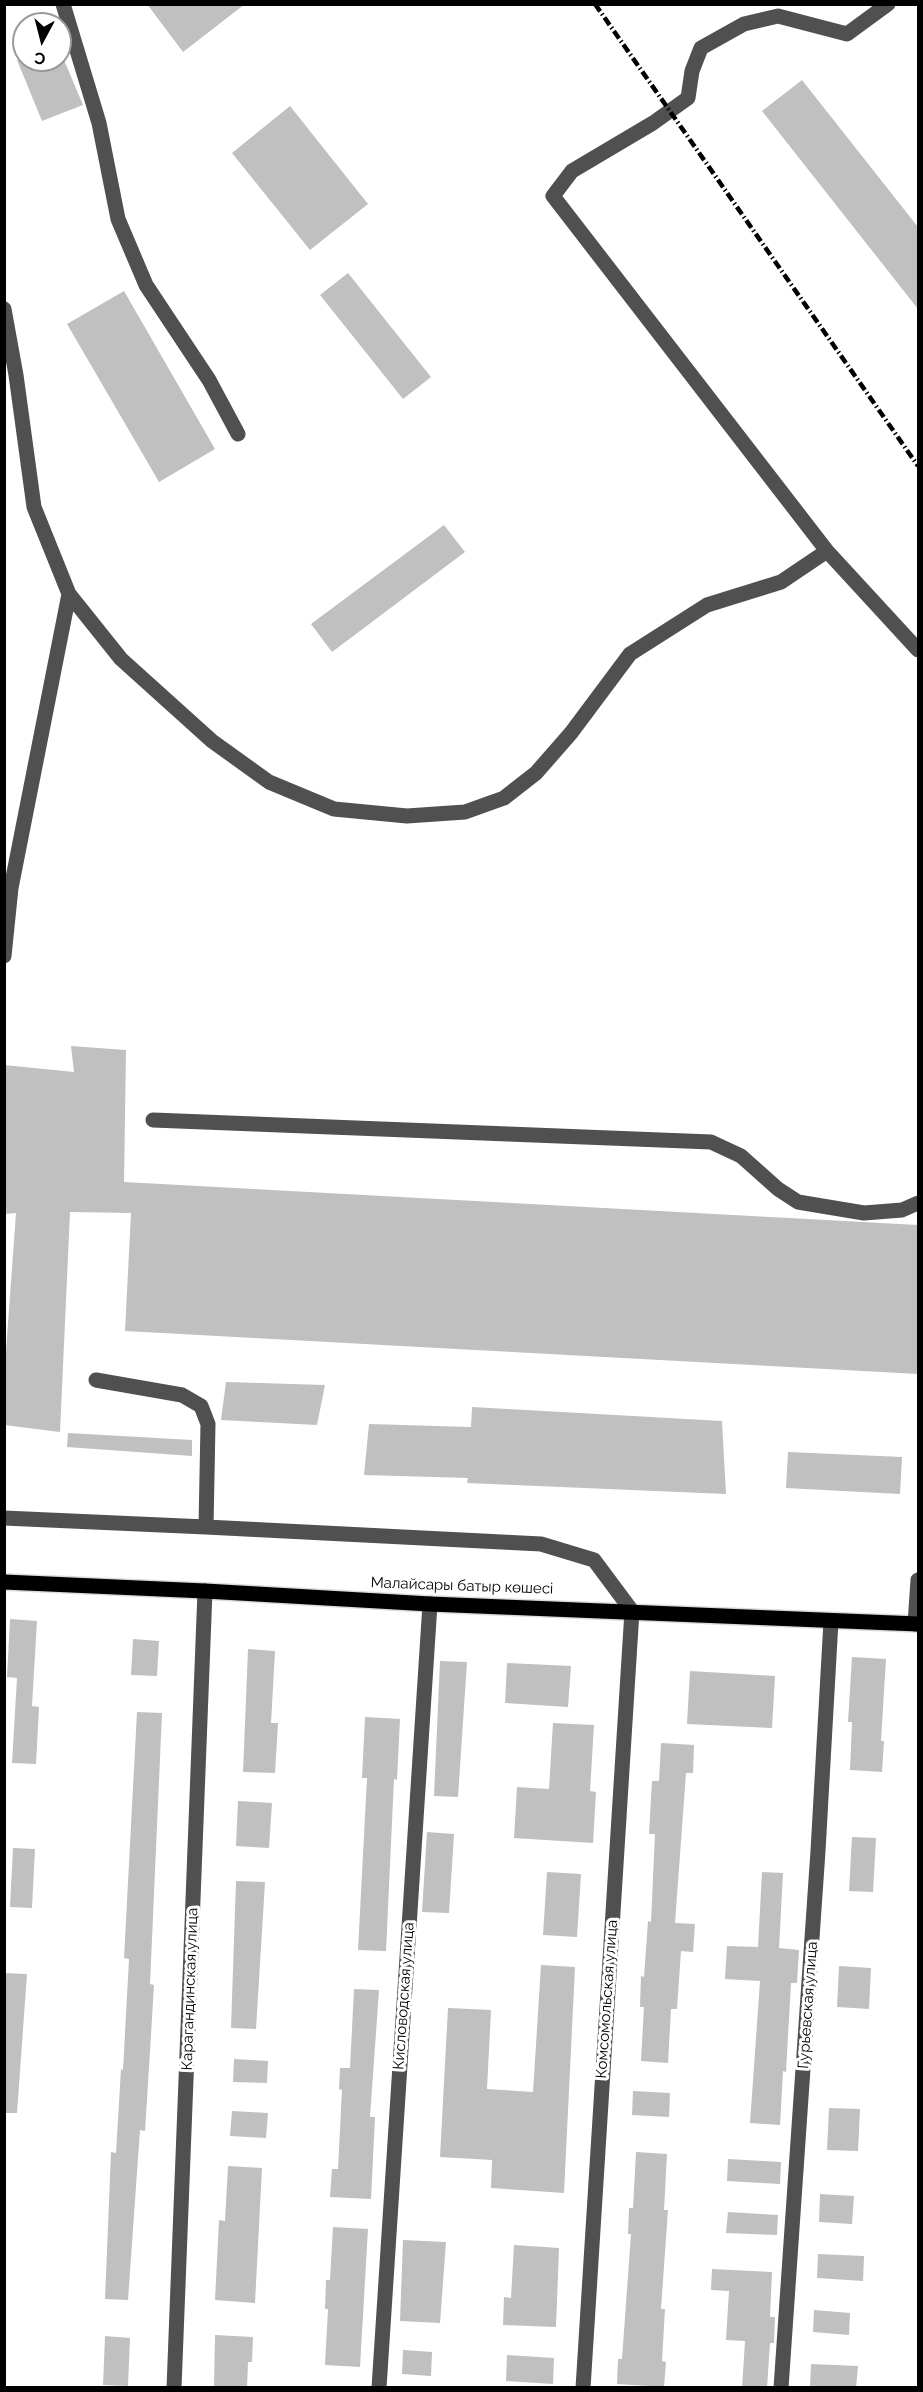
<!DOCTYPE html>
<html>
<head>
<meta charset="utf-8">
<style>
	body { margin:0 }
	#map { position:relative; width:923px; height:2392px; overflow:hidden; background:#fff; font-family:Raleway,sans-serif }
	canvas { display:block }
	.frame { position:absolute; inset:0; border:6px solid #000; pointer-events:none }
	.north { position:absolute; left:12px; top:12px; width:60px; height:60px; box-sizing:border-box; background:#fff; border:2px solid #999; border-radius:50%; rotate:187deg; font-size:16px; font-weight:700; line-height:24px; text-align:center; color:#000 }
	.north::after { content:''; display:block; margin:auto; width:21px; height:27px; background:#000; clip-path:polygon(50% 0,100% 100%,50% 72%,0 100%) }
</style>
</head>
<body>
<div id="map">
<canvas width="923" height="2392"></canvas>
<div class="frame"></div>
<div class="north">С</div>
</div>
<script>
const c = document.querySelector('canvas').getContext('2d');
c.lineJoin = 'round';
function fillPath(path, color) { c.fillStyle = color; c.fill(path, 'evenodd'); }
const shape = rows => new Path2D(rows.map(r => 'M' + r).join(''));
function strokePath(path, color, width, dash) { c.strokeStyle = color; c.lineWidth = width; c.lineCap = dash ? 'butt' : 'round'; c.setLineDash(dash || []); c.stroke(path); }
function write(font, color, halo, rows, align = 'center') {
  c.font = font + ' Raleway,sans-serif'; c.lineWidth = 6; c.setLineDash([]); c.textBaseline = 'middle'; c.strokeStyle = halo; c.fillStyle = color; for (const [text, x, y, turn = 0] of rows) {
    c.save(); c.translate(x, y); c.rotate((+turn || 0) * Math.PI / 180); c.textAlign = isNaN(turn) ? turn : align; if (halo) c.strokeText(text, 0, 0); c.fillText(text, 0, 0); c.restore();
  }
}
const building = shape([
	[147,4,245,4,183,52],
	[17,60,64,60,83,105,42,121],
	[802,80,918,227,918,309,762,111],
	[290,106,368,204,310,250,232,153],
	[348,273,431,377,403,399,320,295],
	[124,291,215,449,159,482,67,324],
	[444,525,465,552,332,652,311,624],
	[71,1046,126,1050,124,1182,918,1225,918,1374,125,1331,131,1213,70,1212,60,1432,4,1425,4,1378,16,1213,4,1214,4,1065,74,1072],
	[226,1382,325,1385,317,1425,221,1420],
	[472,1407,722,1421,726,1494,467,1483,468,1478,364,1475,369,1424,471,1427],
	[68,1433,192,1440,192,1456,67,1447],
	[788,1452,902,1457,900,1494,786,1488],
	[10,1619,37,1621,32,1706,39,1707,36,1764,12,1763,17,1678,7,1677],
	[133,1639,159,1641,157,1676,131,1675],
	[248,1649,275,1651,271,1723,278,1723,275,1773,243,1772],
	[852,1657,886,1659,881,1741,884,1741,882,1772,850,1770,852,1722,848,1722],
	[440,1661,467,1662,458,1797,434,1796],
	[507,1663,571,1666,568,1707,505,1703],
	[690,1671,775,1676,772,1728,687,1724],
	[137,1712,162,1713,150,1984,154,1985,150,2051,145,2131,140,2130,128,2300,105,2299,111,2152,116,2153,121,2069,123,2070,129,1959,124,1958],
	[365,1717,400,1719,397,1780,394,1779,386,1951,358,1950,367,1778,362,1778],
	[553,1723,594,1725,590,1791,596,1792,593,1843,514,1838,517,1787,549,1789],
	[661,1743,694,1745,693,1773,686,1773,675,1923,695,1924,693,1952,681,1951,677,2009,671,2009,668,2063,641,2061,644,2007,640,2007,641,1976,644,1977,648,1921,651,1922,655,1834,649,1834,652,1781,659,1781],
	[238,1801,272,1803,269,1848,236,1846],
	[427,1832,454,1834,449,1913,422,1912],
	[852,1837,876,1838,873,1892,849,1891],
	[13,1848,35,1849,32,1908,10,1907],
	[547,1872,581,1874,577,1937,543,1935],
	[762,1872,783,1873,779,1948,799,1950,797,1983,791,1983,786,2072,783,2071,780,2125,750,2123,760,1981,725,1979,727,1946,758,1947],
	[236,1881,265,1882,256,2029,231,2028],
	[541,1965,575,1967,564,2193,491,2188,492,2160,440,2157,448,2008,491,2010,487,2089,533,2092],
	[839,1966,871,1968,869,2009,837,2007],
	[4,1973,27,1974,17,2113,4,2113],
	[354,1989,379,1990,370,2117,375,2117,371,2199,330,2197,332,2169,338,2169,342,2090,339,2089,340,2068,350,2068],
	[234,2059,268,2061,267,2083,233,2082],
	[633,2091,670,2093,669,2117,632,2115],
	[829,2108,860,2109,858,2151,827,2150],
	[232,2111,268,2113,266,2138,230,2136],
	[636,2152,667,2154,664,2210,668,2210,661,2309,665,2309,662,2361,666,2362,664,2387,617,2384,618,2359,622,2359,631,2234,628,2234,629,2208,633,2208],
	[728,2159,781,2162,780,2184,727,2181],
	[228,2166,262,2168,255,2303,215,2300,219,2220,225,2221],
	[820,2194,854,2196,852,2224,819,2222],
	[728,2212,778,2215,777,2235,726,2233],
	[333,2227,368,2229,360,2367,325,2365,328,2309,325,2309,326,2280,330,2280],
	[403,2240,446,2242,440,2323,400,2321],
	[514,2245,559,2248,556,2327,503,2325,504,2297,511,2298],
	[818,2254,864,2256,863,2281,817,2278],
	[712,2269,772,2272,770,2317,775,2317,774,2343,770,2343,767,2388,742,2388,745,2341,726,2340,729,2291,711,2290],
	[814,2310,850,2313,849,2335,813,2332],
	[215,2335,253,2337,252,2362,248,2362,247,2388,214,2388],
	[105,2336,130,2338,128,2386,103,2385],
	[403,2350,432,2352,431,2376,402,2374],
	[507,2355,554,2358,553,2384,506,2381],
	[811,2364,858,2366,856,2388,810,2387]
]);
const minor = shape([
	[63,4,99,123,118,219,146,285,209,380,238,434],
	[888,4,847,34,778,16,744,24,701,48,692,71,688,98,653,123,572,171,553,196,827,551,918,650],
	[4,309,16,375,34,507,69,594,121,659,212,741,269,782,334,809,407,816,465,812,504,798,536,773,571,733,630,654,707,605,781,582,827,551],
	[4,956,11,888,69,594],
	[153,1120,711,1142,741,1156,778,1189,798,1202,864,1213,902,1210,918,1203],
	[96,1380,182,1395,201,1406,208,1424,206,1527,541,1544,594,1560,632,1611,583,2388],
	[4,1518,206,1527],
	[915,1624,918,1580],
	[174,2388,205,1591],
	[379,2388,430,1604],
	[781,2388,818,1851,831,1621]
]);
const major = shape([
	[4,1582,205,1591,430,1604,918,1624]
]);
const rail = shape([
	[595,4,918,466]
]);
const streetNames = [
	["Малайсары батыр көшесі",462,1586,2],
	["Карагандинская улица",190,1989,-88],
	["Кисловодская улица",404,1996,-86],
	["Комсомольская улица",607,1999,-86],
	["Гурьевская улица",808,2005,-86]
];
fillPath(building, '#c0c0c0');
strokePath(major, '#dbdbdb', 18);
strokePath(minor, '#505050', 15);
strokePath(major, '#000', 15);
strokePath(rail, '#000', 4.5, [9, 3, 1.5, 3]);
write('15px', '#000', '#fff', streetNames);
</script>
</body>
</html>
